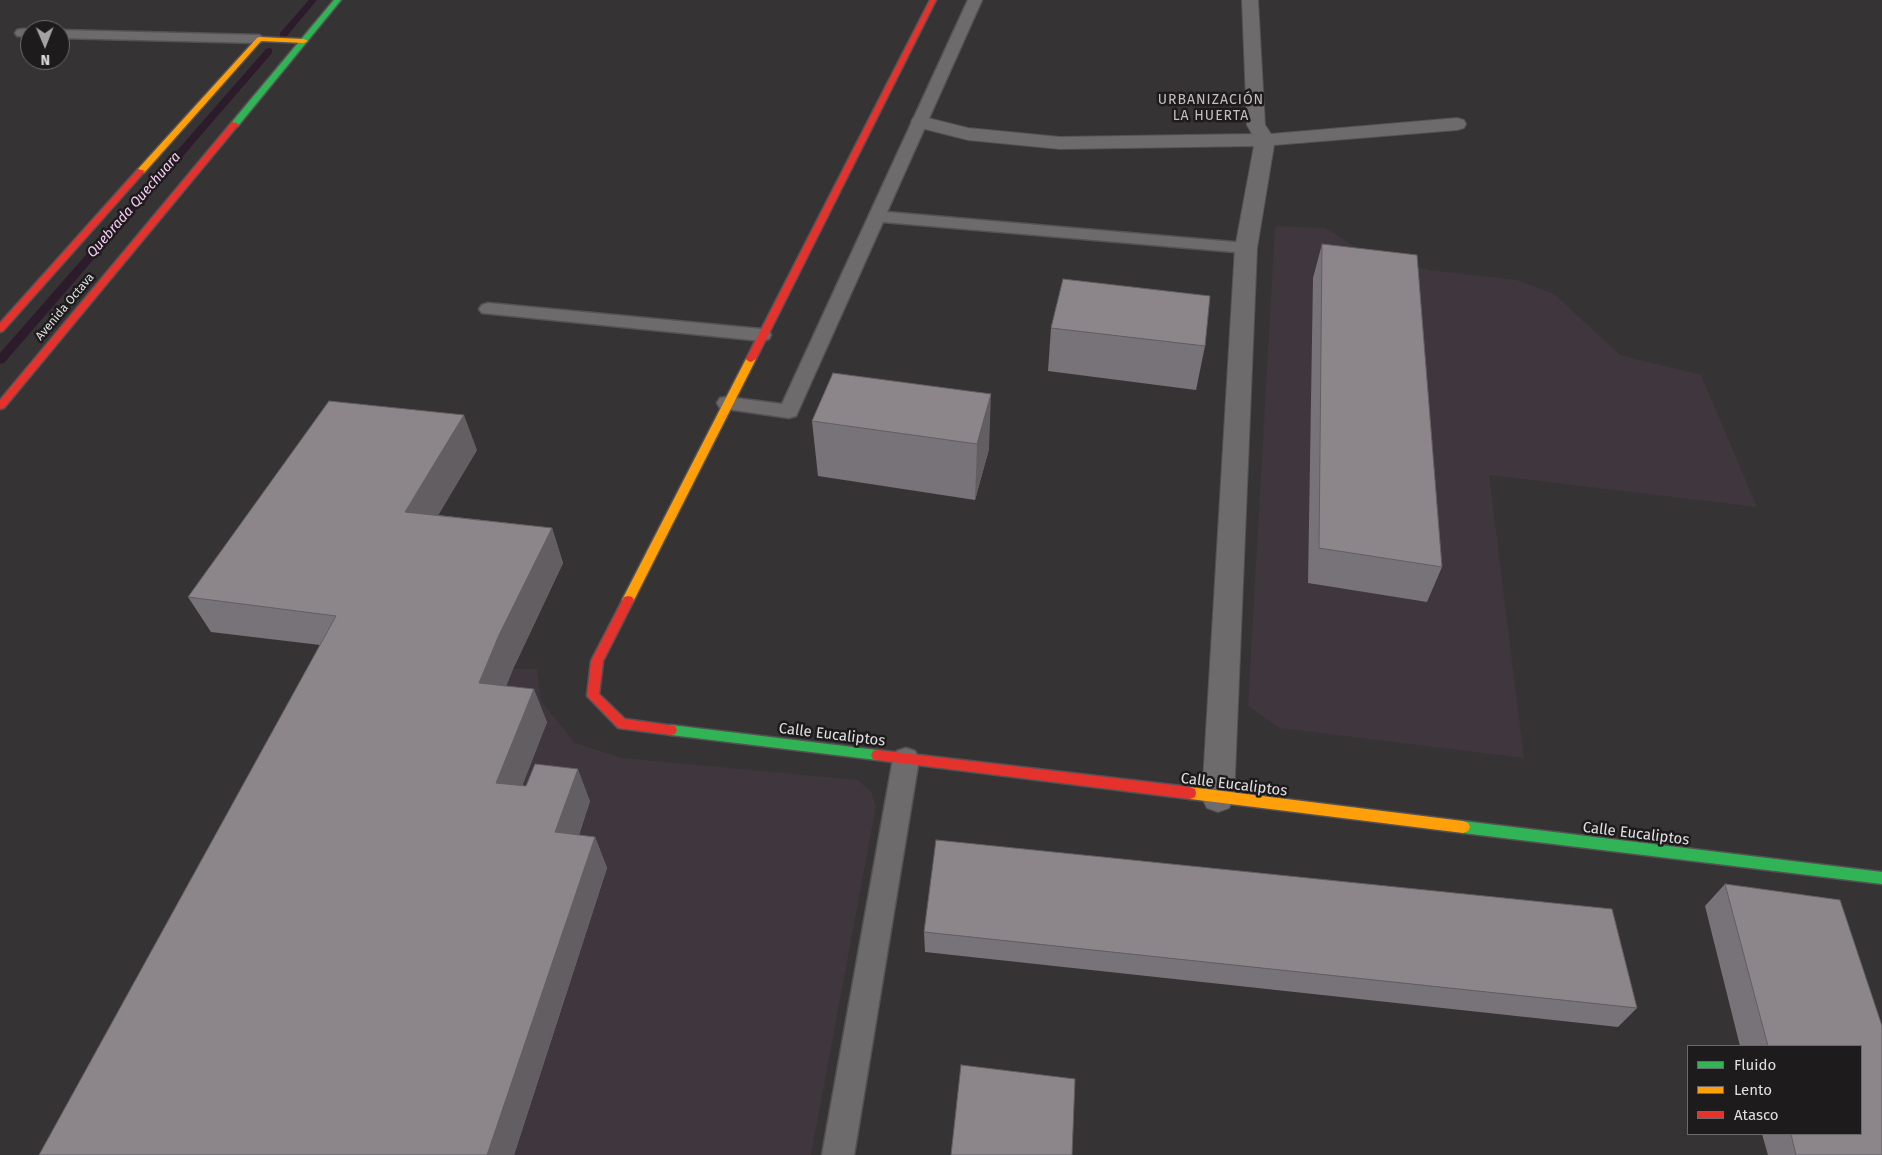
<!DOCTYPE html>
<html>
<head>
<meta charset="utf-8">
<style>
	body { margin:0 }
	#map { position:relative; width:1882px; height:1155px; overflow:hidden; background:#363335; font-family:"Fira Sans",sans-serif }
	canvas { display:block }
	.legend { position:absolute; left:1687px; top:1045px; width:175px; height:90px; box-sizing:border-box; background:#1d1b1c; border:1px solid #6b696b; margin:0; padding:6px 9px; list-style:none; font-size:15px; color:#e1dee1 }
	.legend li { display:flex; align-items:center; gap:10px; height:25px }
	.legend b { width:25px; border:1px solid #6b696b }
	.north { position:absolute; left:20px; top:20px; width:50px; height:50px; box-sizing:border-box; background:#1d1b1c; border:1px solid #6b696b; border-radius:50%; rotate:179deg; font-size:14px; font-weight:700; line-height:20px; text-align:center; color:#e1dee1 }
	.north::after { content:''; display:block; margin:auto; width:18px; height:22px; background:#a5a2a5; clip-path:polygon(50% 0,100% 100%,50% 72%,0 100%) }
</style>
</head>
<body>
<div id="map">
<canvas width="1882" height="1155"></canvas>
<ul class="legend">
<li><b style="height:6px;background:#30b455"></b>Fluido</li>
<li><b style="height:6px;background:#ff9f0a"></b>Lento</li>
<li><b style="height:6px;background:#e5322d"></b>Atasco</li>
</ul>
<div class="north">N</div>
</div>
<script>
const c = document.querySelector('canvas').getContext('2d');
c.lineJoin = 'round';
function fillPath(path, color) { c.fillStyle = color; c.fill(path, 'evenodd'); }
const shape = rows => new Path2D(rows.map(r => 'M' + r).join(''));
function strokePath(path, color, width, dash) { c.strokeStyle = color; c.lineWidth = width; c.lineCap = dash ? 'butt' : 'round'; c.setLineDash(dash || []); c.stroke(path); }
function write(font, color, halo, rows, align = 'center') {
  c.font = font + ' "Fira Sans",sans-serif'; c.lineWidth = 5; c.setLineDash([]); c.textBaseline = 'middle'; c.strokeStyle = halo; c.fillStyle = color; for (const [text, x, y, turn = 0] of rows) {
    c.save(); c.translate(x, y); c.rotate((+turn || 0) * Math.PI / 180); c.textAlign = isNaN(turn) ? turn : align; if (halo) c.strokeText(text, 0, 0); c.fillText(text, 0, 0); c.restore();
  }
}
const built = shape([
	[1275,226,1325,228,1362,251,1428,270,1517,280,1554,294,1620,355,1701,375,1757,507,1489,475,1524,758,1280,728,1248,706],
	[513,669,537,669,541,701,575,743,622,758,858,780,871,792,876,806,811,1155,89,1155]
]);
const stream = shape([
	[309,0,317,0,286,37,280,37,280,33,309,0],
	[269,48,272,49,272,53,4,363,0,364,0,353,266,49,269,48]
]);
const lane = shape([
	[968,0,982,0,887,212,1246,243,1252,244,1255,248,1252,252,1246,253,883,222,796,416,789,418,720,408,717,403,720,398,727,397,782,404,968,0],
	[22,29,30,29,35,30,30,30,30,37,17,36,15,33,17,30,22,29],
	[59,30,60,30,259,35,266,39,259,43,60,38,59,30],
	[488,303,762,329,769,331,771,335,769,339,762,341,482,313,479,309,482,305,488,303],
	[906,748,915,751,919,759,854,1155,822,1155,893,759,897,751,906,748]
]);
const street = shape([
	[1242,0,1258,0,1265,125,1271,134,1457,118,1464,120,1466,124,1464,128,1457,130,1274,145,1257,248,1234,798,1229,808,1218,812,1207,808,1202,798,1235,248,1254,146,1060,149,968,140,913,126,911,122,913,118,920,116,968,128,1060,137,1252,134,1247,125,1242,0]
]);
const fast = shape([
	[334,0,341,0,238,126,232,126,232,122,334,0],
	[671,725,877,750,881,751,883,755,881,759,877,760,671,735,667,734,665,730,667,726,671,725],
	[1463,821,1882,872,1882,884,1463,833,1458,831,1456,827,1458,823,1463,821]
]);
const slow = shape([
	[259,37,304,39,308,41,304,43,261,41,144,173,138,173,138,169,257,38,259,37],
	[751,356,756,359,634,600,632,603,628,604,624,603,622,600,746,359,751,356],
	[1190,787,1463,821,1468,823,1470,827,1468,831,1463,833,1190,799,1185,797,1184,793,1185,789,1190,787]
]);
const jam = shape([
	[930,0,936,0,756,359,751,362,748,361,746,359,930,0],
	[232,122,239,124,4,408,0,409,0,400,232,122],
	[138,169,145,171,3,331,0,332,0,323,138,169],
	[628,596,632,597,634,600,603,661,599,694,625,719,675,726,677,730,675,734,671,735,618,728,587,696,591,661,624,597,628,596],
	[877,750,1190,787,1195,789,1196,793,1195,797,1190,799,877,760,873,759,871,755,873,751,877,750]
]);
const wall = shape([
	[1322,244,1442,567,1427,602,1308,583,1313,278],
	[1051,328,1205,346,1196,390,1048,371],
	[833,373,989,449,975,500,818,476,812,421],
	[477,450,438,515,552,528,563,563,513,669,506,686,547,722,522,786,590,801,579,835,595,837,607,868,514,1155,39,1155,320,645,211,632,188,597],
	[1725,884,1840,900,1882,1026,1882,1155,1768,1155,1762,1134,1861,1134,1861,1046,1740,1046,1705,906],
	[924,932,1637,1008,1618,1027,925,952]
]);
const shadedWall = shape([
	[991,394,989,449,975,500,977,444],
	[464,415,477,450,420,546,405,512],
	[552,528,563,563,513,669,494,717,479,683,499,635],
	[534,689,547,722,511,815,496,783],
	[578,769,590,801,569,863,555,832],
	[595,837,607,868,514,1155,487,1155]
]);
const building = shape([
	[1322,244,1417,255,1442,567,1319,548,1322,244],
	[1063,279,1210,296,1205,346,1051,328,1063,279],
	[833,373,991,394,977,444,812,421,833,373],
	[329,401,464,415,405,512,552,528,499,635,479,683,534,689,496,783,526,786,535,764,578,769,555,832,595,837,487,1155,39,1155,336,616,188,597,329,401],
	[936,840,1612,909,1637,1008,924,932,936,840],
	[1725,884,1840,900,1882,1026,1882,1155,1796,1155,1791,1134,1861,1134,1861,1046,1768,1046,1725,884],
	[961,1065,1075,1079,1072,1155,951,1155,961,1065]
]);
const farStreetnames = [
	["Avenida Octava",65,307,-50]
];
const farNeighbourhoodnames = [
	["URBANIZACIÓN",1211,100],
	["LA HUERTA",1211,116]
];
const farWaternames = [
	["Quebrada Quechuara",134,205,-49]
];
const streetNames = [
	["Calle Eucaliptos",832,735,7],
	["Calle Eucaliptos",1234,785,7],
	["Calle Eucaliptos",1636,834,7]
];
fillPath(built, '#3f363e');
fillPath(stream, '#2c1b2b');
strokePath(lane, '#545254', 3);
strokePath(street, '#545254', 2);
strokePath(fast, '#545254', 3);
strokePath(slow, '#545254', 3);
strokePath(jam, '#545254', 3);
fillPath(lane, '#6d6b6c');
fillPath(street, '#6d6b6c');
fillPath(fast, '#30b455');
fillPath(slow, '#ff9f0a');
fillPath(jam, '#e5322d');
fillPath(wall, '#787378');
fillPath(shadedWall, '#625e61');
fillPath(building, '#8c868b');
strokePath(building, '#625e61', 1);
write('12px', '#e1dee1', '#1d1b1c', farStreetnames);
c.letterSpacing = '1px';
write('14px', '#c4bec3', '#1d1b1c', farNeighbourhoodnames);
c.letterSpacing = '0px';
write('italic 14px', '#f6caf2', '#1d1b1c', farWaternames);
write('15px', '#e1dee1', '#1d1b1c', streetNames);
</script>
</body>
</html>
